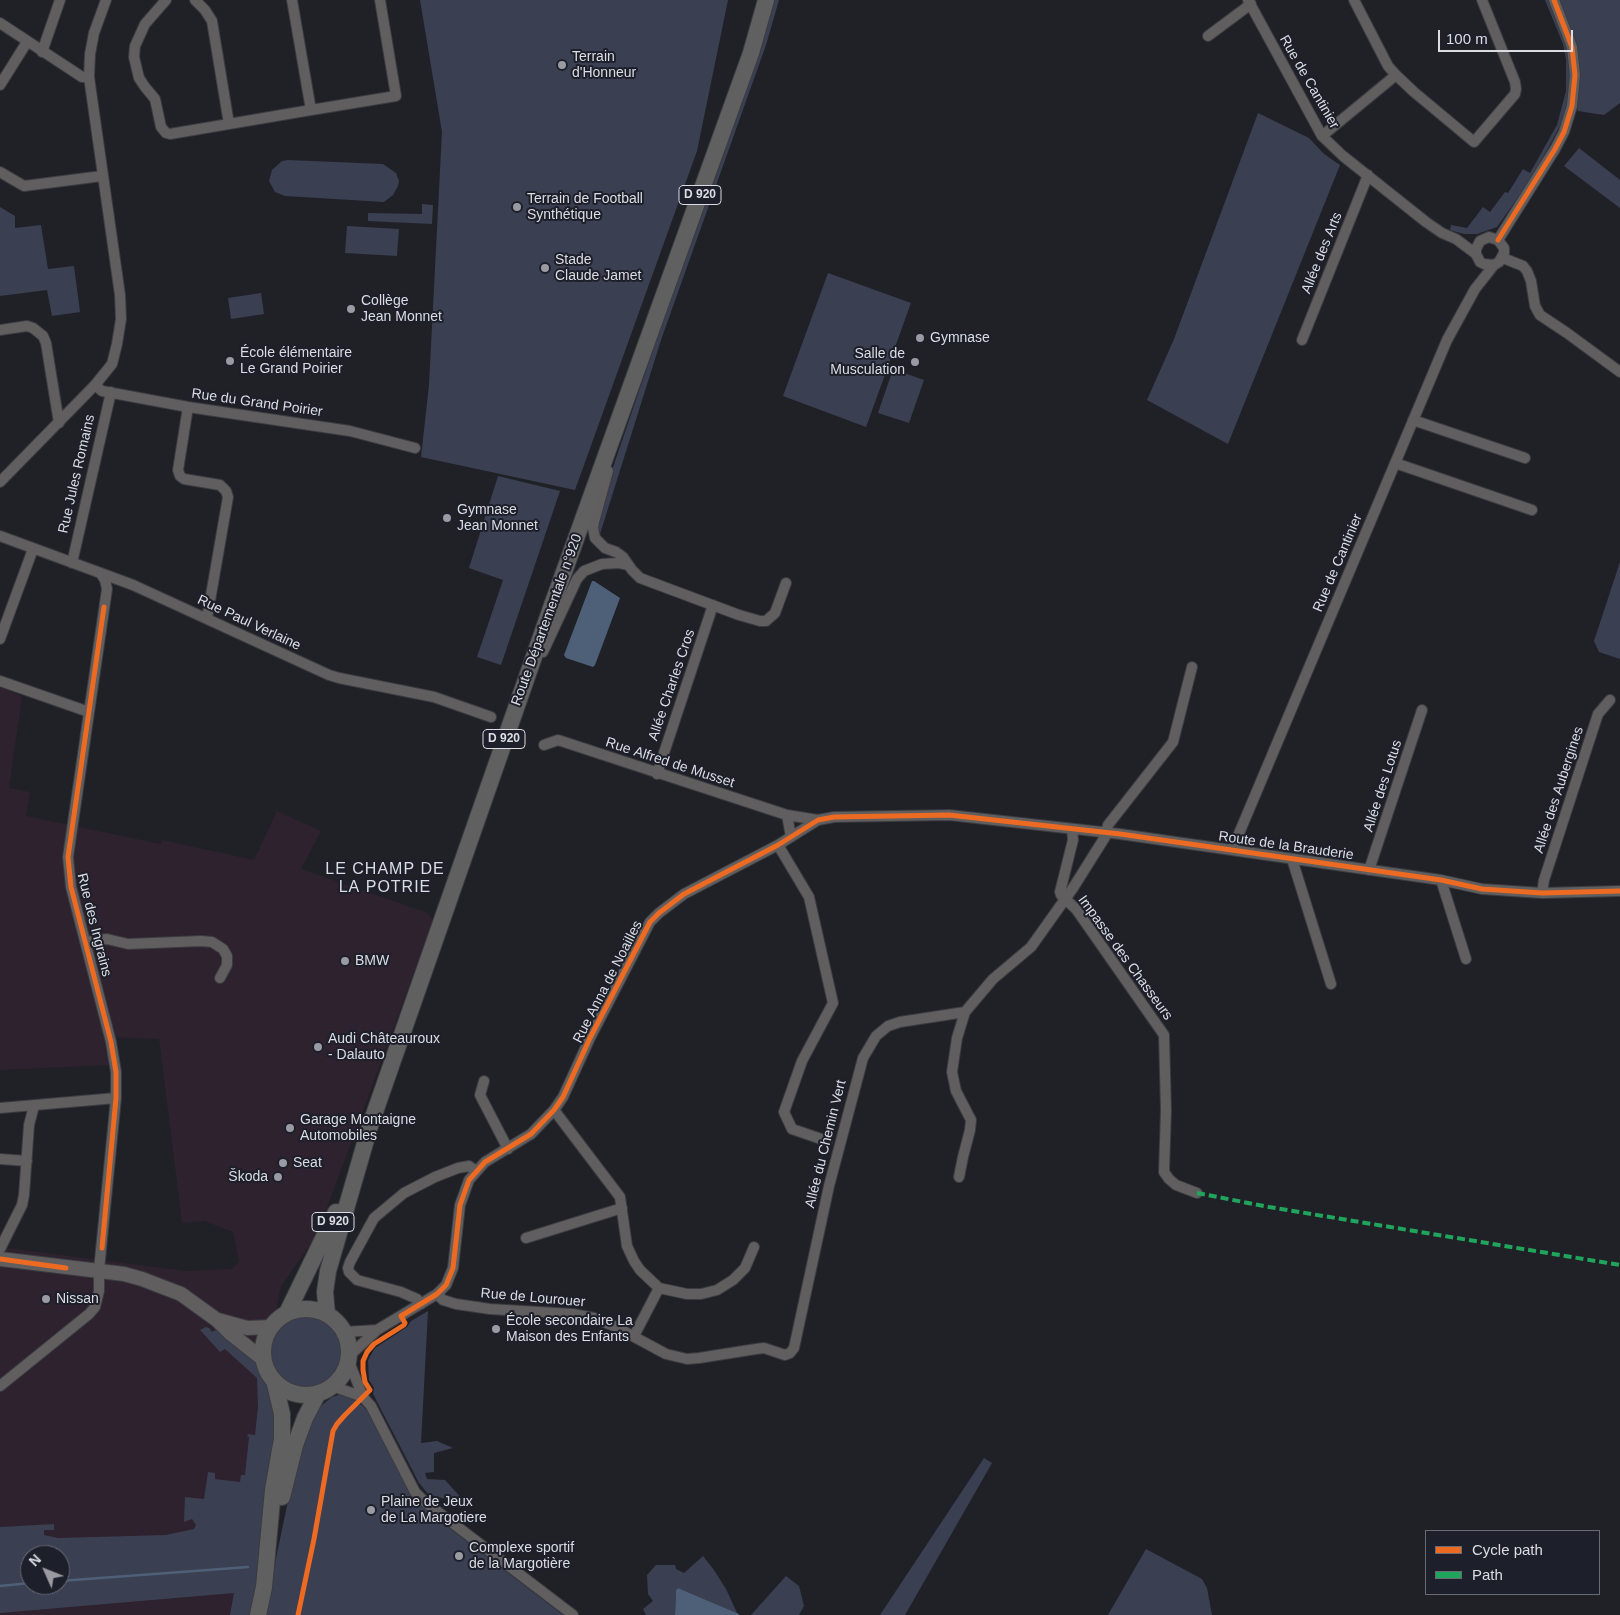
<!DOCTYPE html>
<html>
<head>
<meta charset="utf-8">
<style>
	body { margin:0 }
	#map { position:relative; width:1620px; height:1615px; overflow:hidden; background:#202127; font-family:Helvetica,sans-serif }
	canvas { display:block }
	.legend { position:absolute; left:1425px; top:1530px; width:175px; height:65px; box-sizing:border-box; background:#1d1f2a; border:1px solid #696b74; margin:0; padding:6px 9px; list-style:none; font-size:15px; color:#dbdde4 }
	.legend li { display:flex; align-items:center; gap:10px; height:25px }
	.legend b { width:25px; border:1px solid #696b74 }
	.north { position:absolute; left:20px; top:1545px; width:50px; height:50px; box-sizing:border-box; background:#1d1f2a; border:1px solid #696b74; border-radius:50%; rotate:314deg; font-size:14px; font-weight:700; line-height:20px; text-align:center; color:#dbdde4 }
	.north::after { content:''; display:block; margin:auto; width:18px; height:22px; background:#9a9ba2; clip-path:polygon(50% 0,100% 100%,50% 72%,0 100%) }
	.scale { position:absolute; left:1438px; top:30px; width:135px; height:22px; box-sizing:border-box; border:2px solid #dbdde4; border-top:0; padding-left:6px; font-size:15px; line-height:18px; white-space:nowrap; color:#dbdde4; -webkit-text-stroke:4px #1d1f2a; paint-order:stroke }
</style>
</head>
<body>
<div id="map">
<canvas width="1620" height="1615"></canvas>
<ul class="legend">
<li><b style="height:6px;background:#ed6a23"></b>Cycle path</li>
<li><b style="height:6px;background:#20a55d"></b>Path</li>
</ul>
<div class="north">N</div>
<div class="scale">100 m</div>
</div>
<script>
const c = document.querySelector('canvas').getContext('2d');
c.lineJoin = 'round';
function fillPath(path, color) { c.fillStyle = color; c.fill(path, 'evenodd'); }
const shape = rows => new Path2D(rows.map(r => 'M' + r).join(''));
function strokePath(path, color, width, dash) { c.strokeStyle = color; c.lineWidth = width; c.lineCap = dash ? 'butt' : 'round'; c.setLineDash(dash || []); c.stroke(path); }
function write(font, color, halo, rows, align = 'center') {
  c.font = font + ' Helvetica,sans-serif'; c.lineWidth = 4; c.setLineDash([]); c.textBaseline = 'middle'; c.strokeStyle = halo; c.fillStyle = color; for (const [text, x, y, turn = 0] of rows) {
    c.save(); c.translate(x, y); c.rotate((+turn || 0) * Math.PI / 180); c.textAlign = isNaN(turn) ? turn : align; if (halo) c.strokeText(text, 0, 0); c.fillText(text, 0, 0); c.restore();
  }
}
const commercial = shape([
	[0,687,22,696,9,788,30,792,26,816,161,844,162,840,254,860,277,811,321,831,301,869,428,913,433,921,317,1235,281,1286,262,1383,237,1615,0,1615,0,1247,186,1271,232,1269,239,1262,233,1232,204,1221,182,1223,159,1039,106,1037,109,1065,0,1070],
	[30,1555,60,1555,60,1585,30,1585]
]);
const green = shape([
	[420,0,728,0,697,151,575,490,421,457,429,385,442,132],
	[772,0,779,0,766,45,661,340,600,534,597,527,607,485],
	[1545,0,1549,0,1566,41,1570,60,1570,78,1567,108,1560,126,1531,179,1497,227,1477,234,1464,234,1450,230,1451,225,1467,228,1483,207,1490,212,1505,192,1508,193,1523,169,1530,173,1557,125,1566,91,1566,59,1563,44],
	[1560,0,1620,0,1620,103,1604,115,1578,111,1576,106,1580,68,1571,30],
	[1258,113,1309,138,1324,154,1340,165,1228,444,1147,400,1174,339],
	[1579,148,1620,180,1620,208,1564,166],
	[288,160,383,164,396,173,399,181,398,186,393,195,384,202,285,196,275,192,269,181,272,170,282,161],
	[422,204,433,205,432,224,368,221,368,213,422,214],
	[0,207,15,216,15,228,41,225,48,269,74,266,80,312,52,316,47,290,0,296],
	[347,226,399,229,397,256,345,253],
	[828,273,911,303,866,427,783,396],
	[261,293,264,314,231,319,228,298],
	[893,369,924,380,909,423,878,413],
	[498,476,560,491,501,665,477,657,503,580,469,568],
	[1620,562,1620,659,1599,652,1594,641],
	'263 1352a43 43 0 1 1 86 0a43 43 0 1 1-86 0Z',
	[428,1311,421,1443,437,1441,453,1448,434,1453,434,1472,425,1473,427,1479,445,1480,464,1501,459,1503,428,1494,419,1483,373,1394,374,1388,369,1380,368,1360,375,1348,407,1327,411,1321],
	[206,1327,209,1328,212,1332,216,1330,258,1364,279,1410,252,1615,230,1615,234,1593,0,1613,0,1527,54,1524,54,1530,44,1530,44,1535,58,1538,166,1535,194,1529,196,1525,192,1519,184,1522,185,1497,204,1499,208,1472,215,1473,215,1479,240,1482,241,1475,245,1475,249,1437,247,1436,248,1434,255,1435,258,1407,257,1378,225,1349,220,1352,200,1330],
	[30,1555,60,1555,60,1585,30,1585],
	[342,1394,358,1402,370,1413,410,1493,448,1527,563,1615,264,1615,299,1449,314,1415,322,1405,332,1397],
	[984,1458,992,1463,905,1615,880,1615],
	[1146,1549,1202,1579,1207,1588,1212,1615,1108,1615],
	[703,1556,714,1570,726,1589,737,1613,678,1588,676,1590,675,1615,646,1615,643,1609,653,1601,648,1594,647,1575,656,1565,675,1565,676,1569,684,1573],
	[786,1576,799,1586,804,1606,799,1615,751,1615]
]);
const water = shape([
	[592,581,594,581,620,598,595,665,593,667,566,658,564,655],
	[678,1588,737,1613,740,1615,675,1615,676,1590]
]);
const stream = shape([
	[60,1581,248,1567],
	[0,1586,30,1583]
]);
const minor = shape([
	[166,0,145,24,135,46,134,57,139,78,145,87,155,99,161,127,166,133,170,134,311,110],
	[195,0,205,10,212,21,229,124],
	[292,0,311,110,396,96,380,0],
	[1248,0,1322,136,1343,156,1426,222,1442,233,1456,239,1476,254,1480,262,1484,264,1494,265,1499,262,1504,253,1504,248,1498,240,1489,237,1480,241,1476,249,1476,254],
	[1354,0,1388,66,1396,75,1414,92,1474,142,1515,94,1516,89,1515,82,1482,0],
	[0,23,82,77,89,77],
	[1208,36,1251,4],
	[42,52,60,0],
	[0,85,27,42],
	[1322,136,1396,75],
	[0,172,24,186,102,176],
	[1498,240,1555,149,1564,132,1572,106,1575,75,1572,47,1554,0],
	[1503,258,1523,266,1527,271,1531,281,1535,306,1540,315,1567,333,1620,372],
	[0,330,27,326,33,328,43,336,46,343,59,423],
	[1302,340,1368,175],
	[95,385,102,391,188,407,350,431,415,448],
	[188,407,178,470,180,476,184,479,220,485,226,491,228,497,207,618],
	[1413,420,1525,458],
	[1395,463,1532,510],
	[608,471,594,522,593,528,595,538,605,548,616,552,623,557,632,570,640,578,739,615,760,621,766,621,775,613,786,583],
	[0,482,95,385,112,364,117,344,121,319,120,295,89,77,90,54,94,33,106,0],
	[0,536,133,585,329,675,339,678,434,697,491,717],
	[72,563,111,392],
	[0,639,33,549],
	[543,652,577,579,584,571,602,564,619,563,628,565],
	[0,681,89,712],
	[544,745,558,740,787,815,818,820,834,817,949,815,1120,834,1441,880,1482,889,1542,893,1620,891],
	[657,774,713,605],
	[787,815,791,837],
	[1072,829,1073,840,1060,892,1061,895,1076,909,1164,1035,1166,1110,1164,1172,1169,1179,1176,1185,1197,1193],
	[778,845,809,897,833,1003,802,1061,784,1112,792,1129,827,1141],
	[1232,850,1447,340,1475,289,1494,265],
	[1292,859,1331,984],
	[1369,870,1422,710],
	[1441,880,1466,959],
	[1542,893,1544,880,1598,714,1610,700],
	[86,942,107,939,128,944,201,941,212,942,223,949,227,956,227,965,220,978],
	[484,1081,480,1095,508,1149],
	[0,1108,116,1098],
	[554,1110,620,1197,627,1246,634,1261,640,1270,659,1288,687,1294,701,1294,717,1290,733,1280,745,1268,754,1247],
	[0,1159,27,1161],
	[959,1177,963,1157,970,1130,971,1120,956,1091,952,1072,957,1038,965,1012,993,979,1031,947,1073,888,1105,837,1108,825,1173,742,1192,667],
	[526,1238,622,1208],
	[0,1249,22,1205,24,1195,29,1125,34,1106],
	[437,1294,443,1300,456,1304,490,1309,573,1314,594,1318,614,1326,666,1354,687,1359,699,1358,756,1349,764,1348,785,1355,790,1353,794,1348,829,1186,863,1058,876,1036,888,1026,900,1022,965,1012],
	[421,1304,417,1299,401,1292,357,1280,349,1272,348,1268,350,1262,374,1218,404,1193,435,1177,458,1168,469,1166,476,1171],
	[344,1332,377,1330],
	[634,1336,659,1288],
	[349,1356,377,1330,437,1294,446,1285,453,1268,460,1205,469,1180,485,1162,531,1134,554,1110,563,1097,590,1038,650,922,659,913,684,894,778,845,818,820],
	[348,1359,363,1397,371,1406,415,1492,425,1502,573,1615],
	[0,1386,89,1314,95,1307,99,1291,99,1270,116,1098,116,1072,111,1042,71,887,68,857,107,589,105,580,101,574],
	[332,1386,363,1397]
]);
const tertiary = shape([
	[0,1259,124,1274,142,1279,181,1294,217,1320,230,1333,264,1360],
	[218,1320,247,1328,271,1327]
]);
const primary = shape([
	'263 1352a43 43 0 1 1 86 0a43 43 0 1 1-86 0Z',
	[287,1313,336,1212],
	[327,1314,325,1292,328,1271,370,1126,551,608,751,53,766,0],
	[282,1497,295,1445,305,1418,318,1393],
	[258,1615,264,1587,273,1490,282,1439,282,1414,274,1380]
]);
const quiet = shape([
	[1197,1193,1269,1207,1620,1265]
]);
const cycleway = shape([
	[1498,240,1555,149,1564,132,1572,106,1575,75,1572,47,1554,0],
	[102,1248,116,1098,116,1072,111,1042,71,887,68,857,104,607],
	[0,1259,66,1268],
	[298,1615,314,1539,333,1431,337,1424,345,1415,370,1390,365,1382,363,1370,363,1361,367,1352,374,1344,404,1325,405,1323,401,1316,437,1294,446,1285,453,1268,460,1205,469,1180,485,1162,531,1134,554,1110,563,1097,590,1038,650,922,659,913,684,894,778,845,818,820,834,817,949,815,1120,834,1441,880,1482,889,1542,893,1620,891]
]);
const markers = [
	[562,65,5,"#9a9ba2"],
	[517,207,5,"#9a9ba2"],
	[545,268,5,"#9a9ba2"],
	[351,309,5,"#9a9ba2"],
	[920,338,5,"#9a9ba2"],
	[230,361,5,"#9a9ba2"],
	[915,362,5,"#9a9ba2"],
	[447,518,5,"#9a9ba2"],
	[345,961,5,"#9a9ba2"],
	[318,1047,5,"#9a9ba2"],
	[290,1128,5,"#9a9ba2"],
	[283,1163,5,"#9a9ba2"],
	[278,1177,5,"#9a9ba2"],
	[46,1299,5,"#9a9ba2"],
	[496,1329,5,"#9a9ba2"],
	[371,1510,5,"#9a9ba2"],
	[459,1556,5,"#9a9ba2"]
];
const shields = [
	[700,195,42],
	[504,739,42],
	[333,1222,42]
];
const shieldNames = [
	["D 920",700,195],
	["D 920",504,739],
	["D 920",333,1222]
];
const poiNames = [
	["Terrain",572,57],
	["d'Honneur",572,73],
	["Terrain de Football",527,199],
	["Synthétique",527,215],
	["Stade",555,260],
	["Claude Jamet",555,276],
	["Collège",361,301],
	["Jean Monnet",361,317],
	["Gymnase",930,338],
	["École élémentaire",240,353],
	["Le Grand Poirier",240,369],
	["Salle de",905,354,"right"],
	["Musculation",905,370,"right"],
	["Gymnase",457,510],
	["Jean Monnet",457,526],
	["BMW",355,961],
	["Audi Châteauroux",328,1039],
	["- Dalauto",328,1055],
	["Garage Montaigne",300,1120],
	["Automobiles",300,1136],
	["Seat",293,1163],
	["Škoda",268,1177,"right"],
	["Nissan",56,1299],
	["École secondaire La",506,1321],
	["Maison des Enfants",506,1337],
	["Plaine de Jeux",381,1502],
	["de La Margotiere",381,1518],
	["Complexe sportif",469,1548],
	["de la Margotière",469,1564]
];
const streetNames = [
	["Rue de Cantinier",1309,82,60],
	["Allée des Arts",1322,253,-68],
	["Rue du Grand Poirier",257,403,8],
	["Rue Jules Romains",77,474,-77],
	["Rue de Cantinier",1338,563,-67],
	["Route Départementale n°920",547,620,-70],
	["Rue Paul Verlaine",249,623,25],
	["Allée Charles Cros",672,685,-71],
	["Rue Alfred de Musset",670,763,18],
	["Allée des Lotus",1383,786,-72],
	["Allée des Aubergines",1559,790,-72],
	["Route de la Brauderie",1286,846,8],
	["Rue des Ingrains",94,925,76],
	["Impasse des Chasseurs",1125,958,54],
	["Rue Anna de Noailles",608,982,-63],
	["Allée du Chemin Vert",826,1144,-76],
	["Rue de Lourouer",533,1298,5]
];
const quarterNames = [
	["LE CHAMP DE",385,870],
	["LA POTRIE",385,888]
];
fillPath(commercial, '#2d222e');
fillPath(green, '#3b3f52');
fillPath(water, '#4d6077');
strokePath(stream, '#4d6077', 2.5);
strokePath(minor, '#3b3c41', 12);
strokePath(tertiary, '#3b3c41', 16);
strokePath(primary, '#3b3c41', 18);
strokePath(minor, '#605e5e', 10);
strokePath(tertiary, '#605e5e', 14);
strokePath(primary, '#616061', 16);
strokePath(quiet, '#20a55d', 4, [8, 4]);
strokePath(cycleway, '#ed6a23', 5);
for (const [x, y, r, color] of markers) { const dot = new Path2D(); dot.arc(x, y, r, 0, 2 * Math.PI); c.fillStyle = color; c.fill(dot); strokePath(dot, '#1d1f2a', 2); }
for (const [x, y, w] of shields) { const box = new Path2D(); box.roundRect(x - w / 2, y - 9.5, w, 19, 4); c.fillStyle = '#1d1f2a'; c.fill(box); strokePath(box, '#dbdde4', 1); }
write('bold 12px', '#dbdde4', null, shieldNames);
write('14px', '#dbdde4', '#1d1f2a', poiNames, 'left');
write('14px', '#dbdde4', '#1d1f2a', streetNames);
c.letterSpacing = '1px';
write('16px', '#dbdde4', '#1d1f2a', quarterNames);
c.letterSpacing = '0px';
</script>
</body>
</html>
